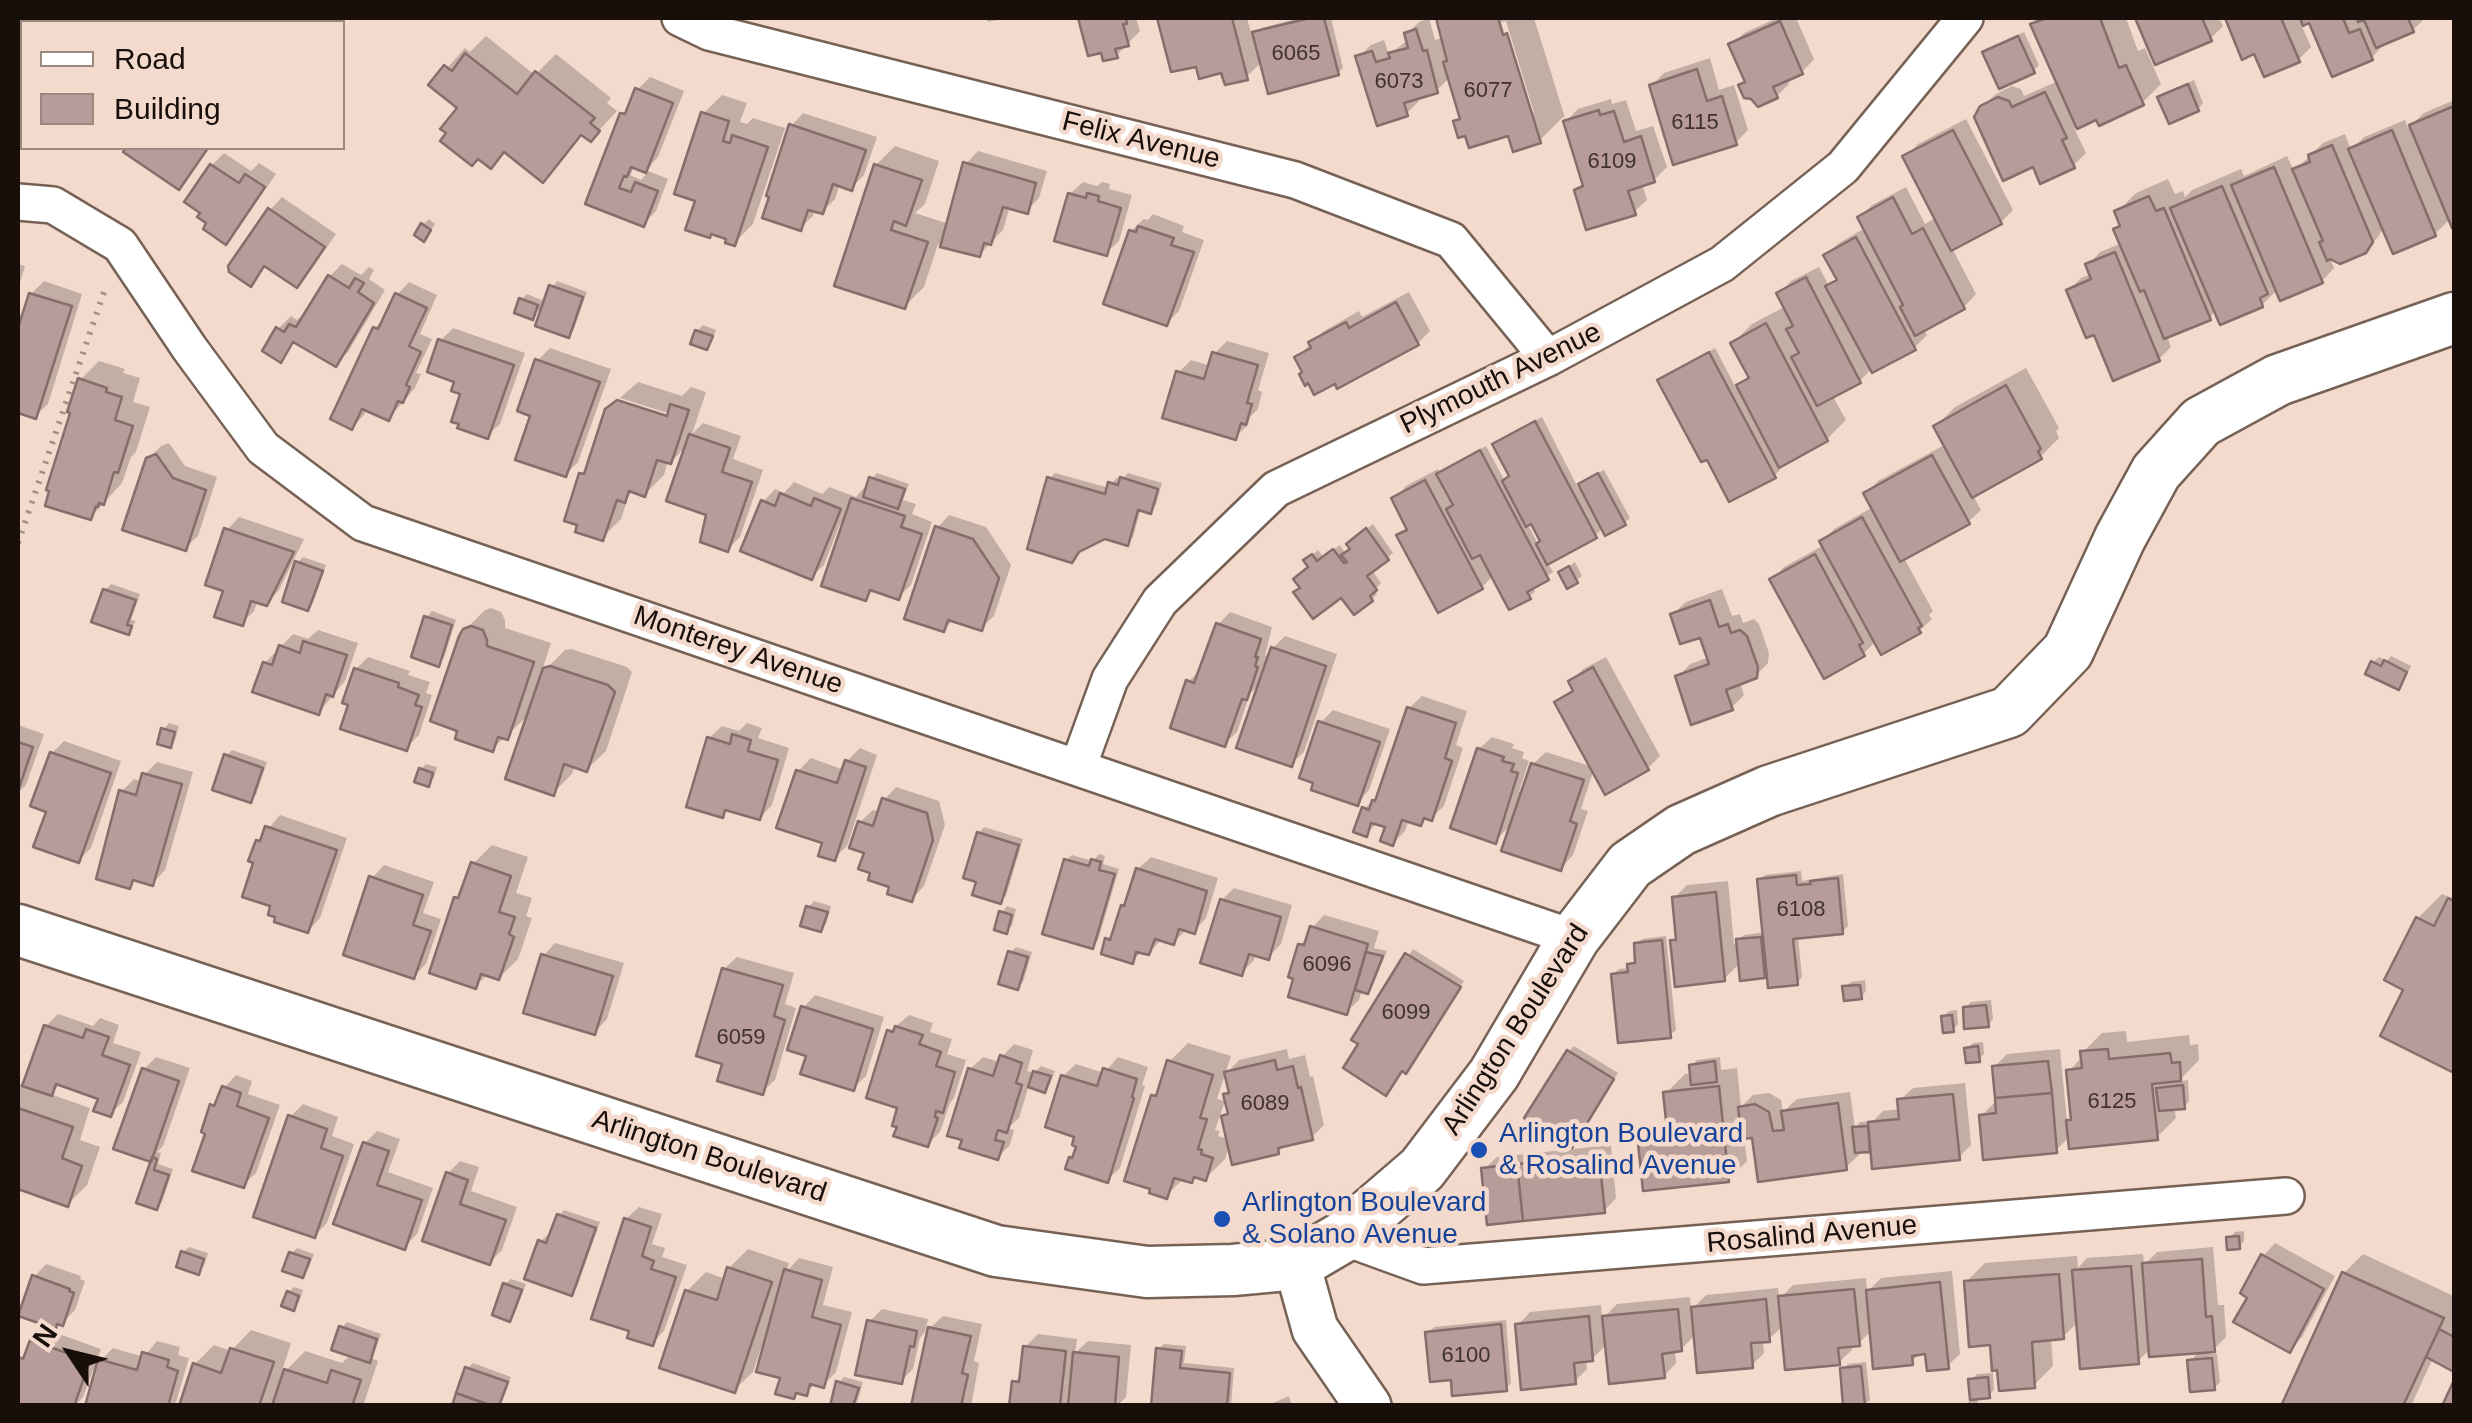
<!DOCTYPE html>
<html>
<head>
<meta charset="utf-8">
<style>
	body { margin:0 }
	#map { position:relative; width:2472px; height:1423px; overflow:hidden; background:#f3dacd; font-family:Helvetica,sans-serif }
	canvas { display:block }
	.frame { position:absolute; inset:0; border:20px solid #180f0b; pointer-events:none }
	.legend { position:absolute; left:20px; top:20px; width:325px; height:130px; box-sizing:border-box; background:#f3dacd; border:2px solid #9b897f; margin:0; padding:12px 18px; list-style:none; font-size:30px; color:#180f0b }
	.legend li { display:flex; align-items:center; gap:20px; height:50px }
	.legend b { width:50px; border:2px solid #9b897f }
	.north { position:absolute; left:20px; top:1303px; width:100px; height:100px; -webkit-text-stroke:8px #f3dacd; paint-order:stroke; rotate:305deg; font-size:28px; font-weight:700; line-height:40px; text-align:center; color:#180f0b }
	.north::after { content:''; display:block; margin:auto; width:35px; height:45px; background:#180f0b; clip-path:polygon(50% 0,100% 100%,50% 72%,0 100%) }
</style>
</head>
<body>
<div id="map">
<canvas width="2472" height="1423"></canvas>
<div class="frame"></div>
<ul class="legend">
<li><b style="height:12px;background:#fff"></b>Road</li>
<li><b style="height:28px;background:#b79c99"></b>Building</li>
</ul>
<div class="north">N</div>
</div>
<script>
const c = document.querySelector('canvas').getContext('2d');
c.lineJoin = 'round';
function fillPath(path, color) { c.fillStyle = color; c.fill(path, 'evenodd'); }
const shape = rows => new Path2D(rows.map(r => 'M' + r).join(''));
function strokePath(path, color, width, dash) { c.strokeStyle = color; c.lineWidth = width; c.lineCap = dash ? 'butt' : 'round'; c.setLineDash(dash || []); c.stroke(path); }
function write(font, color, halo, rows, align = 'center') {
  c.font = font + ' Helvetica,sans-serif'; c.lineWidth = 9; c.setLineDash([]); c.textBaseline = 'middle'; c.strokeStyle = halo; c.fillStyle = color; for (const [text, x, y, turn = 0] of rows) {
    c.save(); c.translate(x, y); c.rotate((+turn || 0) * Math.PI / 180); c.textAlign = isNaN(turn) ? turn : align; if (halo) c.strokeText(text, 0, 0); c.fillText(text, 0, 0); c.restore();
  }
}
const shadow = shape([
	[18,18,46,18,46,20,65,18,66,22,22,22,22,103,18,104],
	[79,18,109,18,107,22,76,22],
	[305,18,323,18,326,22,299,22],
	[986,18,1006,18,988,22],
	[1081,18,1136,18,1140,31,1117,55,1103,50,1090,53],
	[1160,18,1247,18,1252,36,1261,28,1300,18,1331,18,1343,68,1338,73,1262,62,1246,77,1198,64,1173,70],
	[1429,18,1435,40,1443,38,1437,18,1534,18,1566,121,1578,109,1611,99,1612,104,1626,100,1636,131,1653,126,1667,167,1654,180,1642,184,1647,200,1634,212,1576,191,1584,182,1564,116,1539,141,1456,122,1462,116,1450,77,1437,90,1417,96,1419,101,1406,114,1358,57,1371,45,1384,40,1388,52,1396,49,1408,40,1407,34,1419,22],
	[1506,21,1534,113,1529,113,1501,22],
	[1777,18,1796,18,1814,59,1802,72,1787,78,1789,84,1777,96,1747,80,1731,45,1744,33],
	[2040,18,2126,18,2138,51,2145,48,2161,84,2142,103,2098,117,2074,128,2086,153,2073,166,2034,164,1982,107,1996,94,2012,86,2021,89,2024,96,2058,81,2033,24],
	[2138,18,2219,18,2223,26,2210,39,2156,61],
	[2227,18,2425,18,2413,30,2389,40,2371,58,2310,20,2301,24,2311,47,2298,60,2256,51,2243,56],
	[2024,32,2039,65,2033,71,1985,53,1991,47],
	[486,36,535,75,556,54,611,98,607,103,617,111,591,139,583,133,543,179,432,85,465,48,470,52],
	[1710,58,1719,90,1734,85,1748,130,1735,143,1652,85,1664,73],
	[650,77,684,91,658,157,646,170,668,179,656,211,643,224,588,202,622,114,631,106,637,90],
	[635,166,649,171,641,180,630,175],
	[2194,80,2203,103,2198,109,2160,98,2166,92],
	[722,95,747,103,740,122,747,124,753,118,785,128,753,224,734,243,703,114],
	[2454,100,2454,225,2451,218,2435,234,2384,227,2378,237,2365,251,2329,256,2334,268,2322,281,2278,289,2262,305,2216,311,2209,318,2167,336,2171,347,2159,359,2096,331,2069,290,2081,278,2092,274,2088,265,2100,252,2122,243,2116,229,2122,224,2117,212,2136,193,2168,179,2175,194,2183,191,2185,197,2192,190,2241,169,2244,176,2287,156,2294,171,2323,143,2345,134,2351,150,2364,137,2405,120,2408,128,2424,113],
	[803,113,877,137,864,175,851,188,840,184,835,199,822,212,815,209,813,216,800,228,791,126],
	[1966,119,2013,210,2001,222,1952,248,1976,294,1964,307,1923,328,1927,335,1914,348,1872,368,1860,381,1832,395,1846,420,1827,439,1778,466,1780,470,1774,476,1661,380,1666,375,1715,348,1736,388,1750,375,1733,343,1752,324,1786,306,1779,293,1791,281,1819,267,1829,286,1838,277,1826,255,1839,243,1865,228,1860,217,1872,205,1906,187,1925,224,1937,217,1905,157,1918,144],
	[895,146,939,161,925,204,915,213,949,224,966,164,978,151,1047,171,1039,198,1027,211,1010,206,1003,230,979,255,938,244,924,287,905,306,876,165],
	[129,148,209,148,191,174,179,186,126,151],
	[224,153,251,171,259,163,276,174,238,229,225,242,212,165],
	[1083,182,1097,186,1102,182,1110,184,1109,189,1132,195,1119,241,1106,253,1070,194],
	[282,197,336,234,309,273,297,285,267,265,250,283,270,210],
	[1153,214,1184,226,1182,232,1204,240,1179,311,1167,323,1131,231,1144,219,1148,220],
	[429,219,435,224,429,233,423,225],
	[18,264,25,266,18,289],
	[342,264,361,275,369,267,374,270,369,279,385,290,348,352,335,364,296,341,280,359,278,329,291,316,297,320,304,313,306,314,330,276],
	[44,281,82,294,48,404,35,416,18,411,18,314,24,315,31,294],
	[557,281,587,292,574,329,568,335,545,304,532,317,521,300,527,294,544,301],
	[409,282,437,295,420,334,432,339,416,373,421,374,415,388,389,418,367,408,364,415,352,427,375,328,387,316,397,295],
	[1409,292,1430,331,1418,343,1297,357,1324,331,1359,311,1362,317],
	[703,325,716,330,712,341,707,347,697,331],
	[453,328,525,353,500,424,487,436,457,380,441,340],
	[1227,341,1269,353,1258,390,1262,392,1258,409,1250,417,1248,425,1235,437,1179,372,1191,360,1211,366,1215,353],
	[550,348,611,369,578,462,565,475,533,414,537,361],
	[99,361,125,369,123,373,140,378,133,402,150,407,136,452,131,457,122,483,90,518,80,380],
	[2026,368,2059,428,2056,431,2059,438,2040,457,1973,495,1981,510,1968,522,1904,558,1933,611,1929,615,1932,619,1919,631,1876,641,1863,654,1772,580,1784,567,1824,545,1822,541,1834,529,1873,507,1866,494,1878,481,1946,444,1936,426,1955,407],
	[638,382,682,396,691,387,706,392,692,434,703,423,741,436,733,459,763,470,740,537,728,549,709,513,688,444,671,462,668,461,664,475,645,494,634,490,629,495,621,519,602,538,582,474,589,467,607,411,619,399,619,403,678,422,680,417,620,398],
	[1542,417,1578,488,1586,479,1604,470,1630,518,1624,523,1603,528,1595,536,1547,562,1553,572,1532,586,1535,591,1530,596,1494,575,1482,587,1399,536,1408,527,1394,499,1406,486,1438,469,1440,473,1445,468,1486,446,1505,481,1511,475,1495,444,1501,439],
	[1532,520,1543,540,1538,544,1527,523],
	[169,443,185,466,217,477,198,536,185,548,148,459,161,446],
	[877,473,909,484,903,500,916,504,912,514,932,522,911,585,898,597,874,589,865,598,844,525,840,524,824,565,811,577,763,502,775,489,784,493,794,482,822,494,829,487,856,497],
	[1055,473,1109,488,1116,478,1121,480,1128,473,1162,483,1156,505,1150,511,1141,508,1133,537,1127,543,1105,536,1081,549,1050,478],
	[949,515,986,527,1011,565,994,616,981,628,954,619,944,630,937,528],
	[239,517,304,539,279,590,267,603,258,600,254,611,242,623,226,589,227,530],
	[1373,524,1393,553,1372,570,1381,583,1374,590,1377,594,1372,599,1302,587,1311,567,1312,555,1318,550,1323,557,1340,545,1346,554,1352,548,1354,538],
	[303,557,326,565,313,603,308,608,297,563],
	[1575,562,1582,576,1576,581,1561,572],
	[111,584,140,594,131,620,136,621,128,632,105,590],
	[1722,589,1732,616,1740,614,1743,623,1754,619,1759,624,1769,653,1768,663,1755,676,1740,682,1744,695,1732,707,1678,677,1690,664,1710,657,1702,634,1673,614,1686,602],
	[491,608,501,612,505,620,505,628,551,643,541,674,565,650,571,649,627,667,632,672,606,751,587,769,575,765,572,774,553,793,530,714,492,749,465,630,485,610],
	[432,611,456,620,444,658,438,664,427,617],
	[1230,612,1272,627,1265,656,1285,636,1337,654,1304,752,1291,764,1261,682,1250,694,1237,732,1224,744,1188,682,1202,668,1218,625],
	[318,630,358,643,345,681,319,712,265,663,293,634,308,639],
	[2391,656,2411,666,2404,681,2398,687,2373,662,2379,657,2387,661],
	[368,657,410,671,408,675,430,682,426,693,432,695,419,735,406,748,356,669],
	[1606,657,1660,756,1648,768,1594,769,1581,809,1588,811,1573,855,1561,868,1513,823,1495,841,1479,749,1492,737,1514,744,1512,748,1524,752,1522,758,1529,761,1519,792,1524,793,1533,764,1546,752,1593,767,1557,703,1574,688,1571,682,1583,669],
	[1422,696,1467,711,1456,745,1463,748,1444,806,1431,818,1427,817,1420,823,1409,820,1405,831,1393,843,1388,826,1378,822,1366,834,1364,809,1377,796,1379,797,1409,708],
	[1333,710,1390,729,1369,790,1357,803,1320,723],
	[169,723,179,726,175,740,170,746,164,729],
	[747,723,762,728,758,738,789,748,772,805,760,818,730,808,723,815,709,738,722,726,739,731],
	[18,725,44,734,26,785,18,793],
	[64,741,121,761,91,848,78,861,50,810,52,753],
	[860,748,877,755,847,846,834,858,825,842,798,771,811,758,844,770,847,761],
	[232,750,267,762,256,795,250,801,226,756],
	[157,762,193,772,165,870,153,883,137,879,130,886,121,792,134,779,142,782,144,775],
	[426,764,437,767,434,778,428,784,421,769],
	[896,787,939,801,945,825,924,886,912,899,892,885,867,852,860,822,873,810,880,812,884,800],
	[280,815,347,838,320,918,308,931,256,861,258,841],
	[984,827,1023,839,1006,896,1000,901,979,880,979,833],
	[492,845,528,857,516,893,532,898,526,916,532,918,518,959,499,978,488,974,475,986,457,898,463,892,473,864],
	[1099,854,1105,856,1103,864,1119,869,1098,940,1092,946,1066,860,1072,855,1093,861],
	[1151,857,1218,878,1206,918,1194,931,1187,929,1174,942,1161,940,1149,953,1143,951,1132,961,1107,939,1115,931,1123,907,1128,901,1138,869],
	[384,865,434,882,423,913,441,919,426,964,413,977,372,878],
	[1801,871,1802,881,1843,874,1848,926,1842,932,1798,936,1802,977,1797,982,1769,975,1742,978,1741,962,1724,979,1673,941,1678,936,1674,898,1687,885,1728,881,1734,944,1744,935,1765,932,1760,880,1765,875],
	[1234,888,1292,905,1281,944,1268,957,1256,953,1254,960,1241,973,1222,900],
	[2442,894,2452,898,2454,896,2454,1070,2383,1035,2406,989,2418,918],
	[814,901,831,906,826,924,820,929,809,907],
	[1007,906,1016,909,1012,926,1006,931,1002,912],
	[1324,915,1379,931,1374,948,1387,951,1373,985,1367,991,1362,990,1359,1000,1346,1012,1300,945,1309,936,1312,928],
	[1666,936,1676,1030,1670,1035,1613,974,1619,969,1630,968,1635,959,1636,944,1642,939],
	[555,943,624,963,607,1019,595,1032,543,956],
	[1016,947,1032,952,1023,982,1018,988,1010,953],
	[1413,949,1464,981,1406,1071,1354,1039],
	[737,957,794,973,785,1004,796,1008,775,1080,762,1092,725,1062,724,969],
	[1865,980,1866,991,1861,997,1845,987,1851,982],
	[815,995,884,1017,866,1076,853,1088,809,1054,803,1008],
	[1991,1000,1993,1019,1988,1025,1965,1008,1971,1002],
	[1957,1010,1958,1024,1953,1030,1944,1016,1949,1011],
	[58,1014,93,1026,100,1018,119,1025,113,1043,141,1052,123,1102,110,1114,101,1097,61,1083,50,1094,90,1108,80,1140,100,1147,87,1185,68,1204,18,1187,18,1083,25,1086,46,1026],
	[909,1015,933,1023,930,1032,952,1039,947,1054,966,1060,954,1098,950,1103,940,1132,928,1144,889,1032],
	[2126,1031,2127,1042,2189,1035,2190,1045,2198,1044,2199,1060,2178,1082,2188,1080,2189,1101,2184,1106,2174,1107,2176,1118,2157,1137,2070,1136,2056,1150,1981,1116,1994,1103,1997,1103,1994,1067,2007,1054,2060,1049,2067,1122,2073,1116,2069,1071,2083,1056,2083,1052,2102,1033],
	[1983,1042,1984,1054,1978,1059,1967,1048,1973,1043],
	[1188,1043,1231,1056,1217,1099,1225,1101,1215,1130,1220,1131,1218,1136,1229,1139,1224,1117,1229,1111,1226,1094,1230,1090,1227,1073,1239,1060,1287,1049,1289,1059,1305,1055,1310,1077,1313,1076,1324,1125,1311,1138,1286,1144,1278,1152,1230,1143,1225,1159,1206,1178,1196,1175,1191,1180,1184,1178,1166,1196,1153,1096,1160,1089,1169,1062],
	[1014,1044,1033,1050,1027,1071,1034,1073,1041,1066,1055,1071,1050,1084,1045,1090,1029,1085,1019,1118,1008,1128,1014,1130,1010,1145,997,1158,970,1069,983,1057,1000,1062,1002,1057],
	[1574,1046,1618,1073,1577,1139,1569,1051],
	[156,1057,190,1068,163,1146,157,1152,161,1153,158,1164,173,1169,162,1202,156,1208,139,1202,154,1160,117,1147,144,1069],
	[1118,1057,1148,1067,1142,1085,1145,1086,1120,1168,1107,1180,1071,1158,1077,1152,1078,1135,1063,1076,1076,1064,1104,1073],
	[1720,1057,1721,1070,1737,1068,1741,1107,1753,1095,1769,1093,1781,1100,1783,1112,1797,1099,1850,1092,1855,1128,1860,1122,1873,1121,1883,1111,1901,1109,1900,1100,1913,1088,1965,1083,1971,1145,1958,1158,1873,1146,1869,1149,1858,1150,1859,1155,1846,1167,1754,1135,1744,1137,1747,1161,1728,1180,1641,1144,1660,1125,1669,1124,1666,1093,1685,1074,1693,1073,1692,1066,1697,1060],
	[236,1075,252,1081,248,1094,280,1105,256,1173,243,1185,208,1133,212,1106,220,1098,224,1088],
	[303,1104,338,1117,332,1136,354,1144,327,1223,314,1236,290,1117],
	[377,1131,400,1139,388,1172,433,1188,417,1234,404,1247,336,1223,365,1143],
	[1611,1145,1616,1198,1604,1211,1484,1169,1497,1157],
	[460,1161,479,1167,471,1191,517,1207,502,1250,490,1262,425,1240,448,1173],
	[639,1207,662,1214,652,1244,665,1248,662,1257,687,1265,664,1331,652,1343,626,1219],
	[564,1210,600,1222,577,1287,571,1293,541,1241,546,1236,551,1238,559,1216],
	[2244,1231,2244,1241,2239,1247,2229,1238,2235,1232],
	[2275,1243,2335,1276,2302,1337,2289,1350,2250,1297,2263,1256],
	[189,1247,208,1253,204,1266,198,1272,183,1252],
	[2213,1247,2218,1305,2224,1305,2226,1337,2209,1354,2217,1354,2220,1382,2214,1388,2190,1361,2200,1351,2151,1348,2137,1362,2079,1321,2063,1337,2051,1338,2053,1366,2034,1385,1992,1343,1966,1282,1985,1263,2077,1256,2078,1268,2087,1258,2143,1254,2144,1265,2157,1252],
	[297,1248,314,1254,308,1270,303,1276,292,1253],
	[748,1249,789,1263,787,1271,799,1258,833,1267,823,1305,852,1312,836,1372,823,1385,816,1383,806,1393,799,1391,794,1397,765,1349,761,1348,753,1372,734,1390,687,1291,706,1272,726,1279,729,1268],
	[2363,1254,2454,1296,2454,1369,2433,1358,2411,1406,2284,1406,2344,1273],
	[46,1264,81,1276,80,1279,85,1281,75,1310,62,1323,59,1322,55,1326,34,1277],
	[1952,1271,1960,1354,1947,1366,1927,1351,1922,1352,1911,1362,1872,1330,1859,1343,1851,1344,1852,1350,1839,1362,1784,1325,1769,1339,1763,1340,1764,1353,1752,1365,1696,1334,1681,1349,1675,1350,1676,1363,1664,1376,1607,1344,1592,1359,1586,1359,1587,1369,1574,1382,1518,1325,1530,1312,1601,1305,1602,1319,1617,1304,1690,1297,1691,1310,1706,1295,1778,1288,1779,1299,1793,1285,1866,1278,1867,1292,1881,1278],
	[511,1279,526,1284,515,1313,510,1319,505,1284],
	[294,1287,303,1290,299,1302,293,1308,289,1292],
	[882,1309,928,1319,925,1332,920,1338,913,1369,901,1381,869,1322],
	[943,1316,982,1324,974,1361,979,1363,971,1406,914,1406,930,1328],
	[1506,1320,1511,1383,1506,1389,1453,1378,1428,1333,1434,1327],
	[347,1322,381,1334,374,1354,371,1358,378,1361,363,1406,181,1406,195,1364,214,1345,231,1351,251,1330,291,1343,280,1377,305,1351,342,1363,351,1354,341,1328],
	[45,1329,101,1349,95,1366,113,1348,144,1357,157,1341,180,1347,178,1355,189,1358,176,1402,172,1406,87,1406,97,1371,93,1370,83,1397,75,1406,25,1406,18,1403,18,1368,21,1359],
	[1038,1334,1077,1339,1075,1353,1088,1341,1131,1345,1126,1397,1117,1406,1012,1406,1014,1382,1022,1375,1025,1347],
	[1164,1344,1186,1346,1184,1363,1234,1368,1231,1406,1153,1406,1158,1349],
	[1866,1362,1870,1400,1864,1406,1843,1369,1848,1364],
	[473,1363,511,1377,503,1399,498,1405,454,1406,467,1369],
	[1993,1373,1994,1390,1988,1396,1977,1397,1978,1406,1965,1406,1972,1398,1971,1380,1977,1374],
	[844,1377,863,1382,856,1406,832,1406,839,1383],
	[1289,1396,1292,1406,1266,1406]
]);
const building = shape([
	[18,18,32,18,33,22,22,22,22,106,18,106,18,18],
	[1078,18,1126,18,1127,24,1123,24,1129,46,1115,49,1118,58,1103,61,1101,53,1088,56,1078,18],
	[1157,18,1232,18,1248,80,1225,85,1221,73,1199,79,1196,67,1171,72,1157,18],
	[1310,18,1324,18,1339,75,1268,94,1252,32,1310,18],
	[1436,18,1498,18,1503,35,1507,33,1541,143,1513,152,1508,136,1469,148,1465,136,1458,138,1453,121,1460,119,1443,62,1447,61,1436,18],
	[2047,18,2100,18,2119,68,2126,65,2144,105,2099,126,2096,120,2077,129,2030,24,2047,18],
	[2135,18,2202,18,2212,41,2155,65,2135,18],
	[2225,18,2281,18,2300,62,2264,77,2254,54,2242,60,2225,18],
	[2300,18,2343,18,2349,33,2360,29,2373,60,2332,77,2309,23,2303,26,2300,18],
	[2357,18,2408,18,2414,32,2376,48,2364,20,2358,22,2357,18],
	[1780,21,1803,74,1773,87,1778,98,1758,107,1751,99,1744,98,1738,85,1745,82,1728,44,1780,21],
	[1416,29,1423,51,1427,50,1438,93,1404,103,1408,116,1377,126,1355,56,1372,51,1376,62,1390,58,1388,53,1408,48,1404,33,1416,29],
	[2018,36,2035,73,1999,89,1982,52,2018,36],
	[465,53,517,94,535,71,595,118,590,123,600,131,591,142,581,135,543,183,504,152,491,169,478,159,472,166,440,141,446,133,440,129,457,108,428,85,444,65,452,71,465,53],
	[1697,69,1707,101,1722,96,1737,145,1673,165,1649,85,1697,69],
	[2188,84,2199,111,2169,124,2157,97,2188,84],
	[635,88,673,103,646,173,631,167,627,177,624,176,619,188,631,192,635,182,658,191,644,227,585,204,620,113,625,114,635,88],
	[2045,92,2067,138,2062,140,2075,168,2040,184,2033,167,2003,181,1974,117,1980,106,1998,97,2009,101,2012,107,2045,92],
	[2454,106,2454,227,2452,228,2409,125,2454,106],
	[1599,110,1600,115,1614,111,1624,142,1641,136,1655,182,1628,191,1636,215,1586,230,1574,190,1583,186,1563,121,1599,110],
	[701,112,729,121,723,141,730,143,732,135,768,147,735,246,725,243,726,239,711,234,710,238,685,230,695,201,674,194,701,112],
	[789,124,866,150,852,191,833,184,823,214,808,210,801,231,762,218,769,197,766,196,789,124],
	[1953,130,2002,224,1951,251,1902,156,1953,130],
	[2392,130,2436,236,2393,254,2348,149,2392,130],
	[2332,145,2373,242,2366,253,2340,264,2330,259,2327,261,2319,242,2323,241,2292,169,2310,162,2308,155,2332,145],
	[126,148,208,148,179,190,123,152,126,148],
	[963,162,1036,183,1028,214,1003,207,991,245,984,243,980,257,940,247,963,162],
	[210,164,239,183,245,174,265,187,226,245,203,229,206,223,197,217,200,213,184,202,210,164],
	[874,164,922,180,906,226,894,221,891,230,928,242,905,309,834,286,874,164],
	[2274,167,2323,283,2280,301,2231,185,2274,167],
	[2222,186,2268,294,2260,298,2263,307,2220,325,2170,208,2222,186],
	[1068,193,1086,198,1087,193,1099,196,1098,201,1121,208,1107,256,1054,241,1068,193],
	[2149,196,2156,211,2164,208,2211,320,2164,339,2144,290,2140,292,2113,229,2120,226,2114,211,2149,196],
	[1893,197,1912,234,1923,228,1965,309,1915,336,1900,307,1903,305,1857,217,1893,197],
	[268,208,325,247,297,288,264,266,251,287,229,272,228,266,268,208],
	[421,223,431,230,424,242,414,235,421,223],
	[1138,226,1174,238,1171,245,1194,252,1167,326,1103,304,1129,230,1136,232,1138,226],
	[1856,237,1916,350,1872,373,1825,286,1837,280,1823,255,1856,237],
	[2115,252,2160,361,2113,381,2094,335,2086,338,2066,290,2091,279,2085,264,2115,252],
	[328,275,349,288,355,278,364,283,358,292,374,303,336,367,293,342,281,363,262,351,276,327,284,332,289,324,296,327,328,275],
	[1806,277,1861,383,1817,406,1791,357,1799,353,1786,329,1793,326,1776,293,1806,277],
	[549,285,583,297,569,338,535,326,549,285],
	[29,293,72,306,36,419,18,413,18,328,29,293],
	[395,293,427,308,409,346,421,352,406,385,410,387,403,403,398,401,389,421,362,409,352,430,330,419,373,327,378,329,395,293],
	[519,298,538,305,533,320,514,313,519,298],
	[1396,302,1419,345,1337,389,1335,384,1314,395,1308,383,1305,386,1299,374,1302,372,1294,357,1311,348,1308,342,1346,322,1349,328,1396,302],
	[1766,323,1828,441,1779,468,1736,385,1749,378,1730,343,1766,323],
	[695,330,713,336,707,350,690,344,695,330],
	[438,339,514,365,488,439,457,428,459,424,451,422,460,394,451,391,454,382,427,372,438,339],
	[1212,352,1258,365,1247,403,1252,404,1246,425,1241,423,1236,440,1162,418,1176,371,1204,379,1212,352],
	[1709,352,1776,478,1729,502,1707,460,1701,462,1657,380,1709,352],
	[535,359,600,382,566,477,515,460,530,416,517,411,535,359],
	[78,378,107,388,106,392,122,397,115,420,133,426,118,473,114,472,104,505,99,503,98,507,96,506,91,520,45,506,49,491,46,490,70,413,67,412,78,378],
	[2006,385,2041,449,2038,451,2042,459,1972,498,1933,426,2006,385],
	[617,400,667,416,670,404,689,410,671,464,657,460,645,497,629,491,625,503,617,500,603,541,575,532,577,525,564,521,579,473,584,474,605,409,617,400],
	[1535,421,1597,538,1547,565,1536,544,1540,541,1531,524,1526,527,1502,481,1509,476,1492,444,1535,421],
	[689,434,730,448,722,472,752,482,728,552,700,542,706,515,666,501,689,434],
	[1480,450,1549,580,1527,592,1531,599,1509,610,1480,555,1472,559,1446,509,1453,505,1436,474,1480,450],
	[156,454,173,478,206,490,186,551,122,530,146,458,156,454],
	[1932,455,1970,524,1900,562,1863,493,1932,455],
	[1598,473,1626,525,1605,536,1578,484,1598,473],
	[869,477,905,489,898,509,863,497,869,477],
	[1047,477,1105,494,1108,482,1118,485,1120,477,1158,489,1151,514,1138,510,1128,546,1105,539,1079,552,1072,563,1027,549,1047,477],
	[1425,480,1483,589,1438,613,1396,535,1407,530,1391,498,1425,480],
	[780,493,811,506,814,498,841,509,812,580,740,551,761,500,775,506,780,493],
	[851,498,905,516,901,527,922,534,899,600,870,590,866,601,821,586,851,498],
	[1862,517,1922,626,1918,628,1921,633,1881,655,1819,541,1862,517],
	[935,526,973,539,999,578,982,631,948,620,944,632,904,619,935,526],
	[224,528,294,552,267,606,251,601,243,626,214,617,223,591,205,585,224,528],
	[1366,528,1389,560,1367,576,1377,590,1370,596,1373,601,1354,615,1341,598,1313,619,1293,592,1300,588,1293,579,1308,567,1303,560,1312,554,1317,561,1333,549,1344,563,1347,562,1341,555,1350,549,1346,544,1366,528],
	[1815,554,1863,643,1859,645,1865,656,1824,679,1769,579,1815,554],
	[295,561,323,571,308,611,282,602,295,561],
	[1569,566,1578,583,1567,589,1558,572,1569,566],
	[103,589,136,600,127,625,132,626,129,635,91,622,103,589],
	[1710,600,1719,627,1728,624,1731,633,1740,630,1747,636,1758,667,1757,678,1726,690,1733,710,1691,725,1675,676,1709,664,1700,638,1680,644,1670,614,1710,600],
	[424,616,452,625,439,667,411,657,424,616],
	[1216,623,1261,639,1255,657,1258,657,1255,666,1258,667,1247,700,1242,699,1225,747,1170,728,1186,680,1194,683,1216,623],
	[471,626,483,630,487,640,487,646,534,662,508,740,498,737,493,752,455,739,457,731,430,721,459,636,463,629,471,626],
	[303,641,347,655,333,697,326,694,319,715,252,692,263,662,272,665,279,645,300,653,303,641],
	[1271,647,1326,666,1292,767,1236,748,1271,647],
	[2384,660,2407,672,2399,690,2365,674,2371,661,2381,666,2384,660],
	[550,666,608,685,615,692,587,772,564,764,554,796,505,779,543,668,550,666],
	[1593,667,1649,770,1605,795,1554,702,1573,691,1568,681,1593,667],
	[354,668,399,683,398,687,419,695,415,705,422,707,407,751,340,729,348,705,342,703,354,668],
	[1407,707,1456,723,1445,758,1452,761,1432,821,1424,818,1421,826,1402,820,1393,846,1380,841,1385,827,1371,823,1367,837,1353,832,1362,807,1369,810,1372,800,1375,801,1407,707],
	[1318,721,1380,742,1358,806,1311,790,1313,783,1299,778,1318,721],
	[161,728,175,732,171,748,157,744,161,728],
	[732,734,751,740,748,751,778,760,760,820,725,810,723,818,686,807,707,737,730,744,732,734],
	[18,742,33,747,18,791,18,742],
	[1477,748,1504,757,1502,761,1514,764,1511,771,1518,773,1496,844,1450,828,1477,748],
	[50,752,111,773,79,863,33,847,46,812,30,806,50,752],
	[224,754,263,768,251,803,212,790,224,754],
	[845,760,866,767,835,861,818,856,822,843,776,828,796,770,837,783,845,760],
	[1531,763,1584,780,1570,821,1577,824,1561,871,1501,851,1531,763],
	[419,768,433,773,429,787,414,782,419,768],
	[142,773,182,784,153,886,133,880,130,889,96,879,119,790,136,795,142,773],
	[882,798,927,813,933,840,912,902,887,894,889,887,868,880,870,873,858,869,864,853,849,848,858,821,873,826,882,798],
	[265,826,337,850,308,933,274,922,275,917,268,915,270,906,242,897,253,863,248,861,256,840,260,841,265,826],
	[977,832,1019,845,1001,904,972,895,976,882,963,878,977,832],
	[1064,859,1089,866,1091,859,1101,862,1099,870,1115,874,1093,949,1042,934,1064,859],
	[471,862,511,876,499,912,515,917,509,934,514,937,499,980,481,974,476,989,429,973,454,897,458,898,471,862],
	[1136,868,1207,891,1195,934,1179,929,1174,945,1155,939,1149,955,1136,952,1133,964,1101,954,1105,938,1110,940,1121,905,1124,906,1136,868],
	[1796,875,1797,885,1811,884,1810,881,1838,878,1843,934,1793,939,1798,985,1768,988,1757,879,1796,875],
	[369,876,423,895,413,925,431,931,414,979,343,955,369,876],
	[1716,892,1725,981,1675,987,1670,940,1676,940,1672,897,1716,892],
	[2448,898,2454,901,2454,1073,2380,1036,2403,990,2384,980,2416,917,2434,926,2448,898],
	[1220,899,1281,917,1269,960,1249,954,1242,976,1200,963,1220,899],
	[806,906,828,912,821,932,800,926,806,906],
	[999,911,1012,915,1007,934,994,930,999,911],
	[1310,926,1368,944,1347,1015,1288,997,1293,979,1288,977,1298,944,1304,945,1310,926],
	[1761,937,1765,978,1740,981,1736,939,1761,937],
	[1662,940,1671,1038,1618,1043,1611,974,1628,972,1627,964,1635,963,1634,943,1662,940],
	[1008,951,1028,957,1018,990,998,984,1008,951],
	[1366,952,1383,956,1368,994,1355,990,1366,952],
	[1405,953,1461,987,1406,1074,1402,1071,1386,1096,1343,1068,1358,1044,1351,1040,1405,953],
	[541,954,613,976,595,1035,523,1013,541,954],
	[722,968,783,985,774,1016,785,1020,763,1095,717,1081,722,1064,696,1056,722,968],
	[1860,985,1862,999,1844,1001,1842,986,1860,985],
	[1986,1005,1989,1027,1964,1029,1963,1007,1986,1005],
	[801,1006,873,1029,854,1091,800,1074,806,1056,787,1050,801,1006],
	[1952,1015,1954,1032,1943,1033,1941,1016,1952,1015],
	[44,1025,83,1038,86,1029,109,1037,102,1055,130,1065,111,1117,93,1111,98,1099,56,1084,52,1096,22,1086,44,1025],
	[895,1026,923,1035,919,1044,941,1052,936,1066,955,1072,943,1113,936,1111,935,1117,938,1118,928,1147,893,1136,897,1127,892,1126,897,1108,866,1098,887,1030,893,1032,895,1026],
	[1978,1046,1980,1062,1966,1063,1964,1048,1978,1046],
	[2108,1049,2109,1059,2170,1053,2172,1063,2180,1062,2181,1081,2152,1084,2158,1140,2069,1149,2066,1120,2071,1120,2066,1070,2082,1068,2080,1051,2108,1049],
	[1567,1050,1614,1079,1572,1148,1524,1118,1567,1050],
	[1000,1055,1022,1063,1016,1083,1022,1085,1007,1133,998,1130,995,1140,1004,1142,998,1160,959,1148,962,1140,947,1136,968,1068,993,1076,1000,1055],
	[1167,1060,1213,1075,1200,1118,1207,1119,1198,1149,1202,1150,1201,1154,1213,1158,1206,1181,1194,1177,1192,1183,1174,1178,1167,1199,1149,1193,1150,1189,1124,1181,1151,1095,1156,1096,1167,1060],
	[1275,1060,1277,1070,1293,1066,1298,1088,1301,1087,1313,1140,1278,1148,1279,1154,1232,1165,1221,1116,1228,1114,1223,1094,1229,1093,1224,1072,1275,1060],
	[1715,1061,1717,1082,1691,1085,1689,1065,1715,1061],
	[2048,1061,2052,1093,1995,1098,1992,1066,2048,1061],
	[142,1068,179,1081,151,1162,113,1149,142,1068],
	[1103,1068,1137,1079,1132,1097,1134,1098,1108,1183,1065,1169,1069,1157,1072,1158,1076,1147,1072,1145,1074,1137,1045,1127,1061,1075,1097,1086,1103,1068],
	[1033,1071,1051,1076,1045,1093,1028,1087,1033,1071],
	[2183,1085,2185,1109,2159,1111,2156,1088,2183,1085],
	[222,1086,241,1093,237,1106,269,1118,244,1188,192,1171,205,1134,201,1132,210,1104,214,1106,222,1086],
	[1719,1086,1729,1182,1643,1191,1638,1143,1668,1140,1663,1092,1719,1086],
	[2052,1093,2057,1153,1983,1160,1979,1115,1996,1113,1995,1098,2052,1093],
	[1953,1094,1960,1160,1872,1169,1868,1122,1899,1119,1897,1099,1953,1094],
	[1838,1103,1847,1170,1758,1182,1752,1138,1742,1139,1738,1107,1755,1104,1769,1112,1773,1131,1784,1130,1781,1111,1838,1103],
	[18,1108,73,1127,62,1158,82,1166,68,1207,18,1189,18,1108],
	[288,1115,327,1129,321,1148,343,1156,315,1238,253,1217,288,1115],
	[1868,1126,1870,1152,1855,1153,1852,1127,1868,1126],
	[363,1142,389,1151,377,1185,422,1200,405,1250,333,1224,363,1142],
	[1599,1156,1605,1213,1523,1221,1517,1164,1599,1156],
	[152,1157,157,1159,154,1170,169,1175,157,1210,136,1203,152,1157],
	[1517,1164,1523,1221,1487,1225,1481,1168,1517,1164],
	[446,1172,468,1180,460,1204,506,1220,490,1265,422,1241,446,1172],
	[557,1214,596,1228,572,1296,524,1279,538,1240,546,1243,557,1214],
	[624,1218,651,1227,642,1256,654,1261,651,1269,676,1277,653,1346,627,1338,629,1331,591,1319,624,1218],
	[2239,1236,2240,1249,2227,1250,2226,1237,2239,1236],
	[181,1251,204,1259,199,1275,176,1267,181,1251],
	[289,1252,310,1259,303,1278,282,1271,289,1252],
	[2261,1254,2324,1289,2290,1353,2233,1322,2247,1298,2240,1293,2261,1254],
	[2202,1259,2206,1317,2212,1316,2215,1352,2149,1357,2142,1263,2202,1259],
	[2131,1266,2139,1364,2080,1369,2072,1270,2131,1266],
	[727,1267,772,1282,735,1393,659,1368,685,1290,717,1300,727,1267],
	[784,1269,822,1280,812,1317,841,1325,824,1388,810,1384,807,1396,796,1393,794,1399,775,1394,780,1378,756,1372,784,1269],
	[2342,1272,2444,1318,2403,1406,2281,1406,2342,1272],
	[2059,1274,2064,1339,2032,1342,2035,1388,1999,1391,1997,1370,1992,1371,1990,1345,1969,1347,1964,1281,2059,1274],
	[32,1275,70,1289,69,1291,74,1293,63,1326,57,1324,56,1329,18,1316,32,1275],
	[1940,1282,1949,1369,1927,1371,1925,1354,1912,1356,1913,1365,1873,1369,1866,1290,1940,1282],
	[503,1283,522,1290,510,1322,492,1315,503,1283],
	[1854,1289,1860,1346,1838,1348,1840,1365,1785,1370,1778,1296,1854,1289],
	[287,1291,299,1296,294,1311,281,1306,287,1291],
	[1766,1299,1770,1342,1751,1343,1753,1368,1697,1373,1691,1307,1766,1299],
	[1678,1309,1682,1351,1662,1354,1665,1378,1609,1384,1602,1316,1678,1309],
	[1589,1316,1593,1361,1574,1363,1576,1384,1521,1390,1515,1324,1589,1316],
	[867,1320,917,1331,914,1347,910,1346,902,1384,855,1375,867,1320],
	[1501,1324,1507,1391,1452,1396,1451,1380,1430,1382,1425,1332,1501,1324],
	[339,1326,377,1339,370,1363,331,1350,339,1326],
	[928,1327,971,1336,962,1373,968,1375,961,1406,911,1406,928,1327],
	[2439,1329,2454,1337,2454,1372,2426,1357,2439,1329],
	[30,1340,90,1361,74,1406,18,1406,18,1360,19,1357,23,1359,30,1340],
	[1023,1346,1066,1351,1060,1406,1009,1406,1012,1381,1019,1382,1023,1346],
	[230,1348,274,1362,259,1406,179,1406,193,1363,221,1373,230,1348],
	[1156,1348,1182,1351,1180,1368,1230,1373,1227,1406,1151,1406,1156,1348],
	[142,1352,169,1360,167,1367,178,1371,168,1406,85,1406,98,1359,137,1370,142,1352],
	[1073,1352,1119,1357,1115,1406,1068,1406,1073,1352],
	[2212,1358,2215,1390,2190,1392,2187,1360,2212,1358],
	[1861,1366,1865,1406,1843,1406,1840,1368,1861,1366],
	[465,1367,508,1382,499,1406,492,1406,456,1393,465,1367],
	[284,1369,327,1383,331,1370,361,1380,352,1406,272,1406,284,1369],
	[1988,1377,1990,1398,1970,1400,1968,1379,1988,1377],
	[2454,1380,2454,1406,2442,1406,2454,1380],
	[836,1381,859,1388,853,1406,830,1406,836,1381],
	[456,1393,490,1405,452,1406,456,1393]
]);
const path = shape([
	[18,543,105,289]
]);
const minor = shape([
	[680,18,709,32,1295,180,1451,240,1548,358],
	[18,202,53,205,120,245,190,349,263,448,363,523,1574,938],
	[1078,767,1110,679,1160,601,1276,489,1548,358,1722,264,1843,167,1965,18],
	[1343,1237,1423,1266,2286,1196]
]);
const tertiary = shape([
	[1297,1264,1315,1329,1368,1406]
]);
const secondary = shape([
	[18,930,996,1251,1147,1272,1233,1270,1297,1264,1343,1237,1422,1169,1494,1074,1574,938,1630,865,1681,830,1769,791,2009,712,2068,651,2120,538,2156,472,2201,422,2278,380,2454,318]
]);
const markers = [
	[1479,1150,10,"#1a4fb4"],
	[1222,1219,10,"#1a4fb4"]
];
const numberNames = [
	["6065",1296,54],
	["6073",1399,82],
	["6077",1488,91],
	["6115",1695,123],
	["6109",1612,162],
	["6108",1801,910],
	["6096",1327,965],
	["6099",1406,1013],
	["6059",741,1038],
	["6125",2112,1102],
	["6089",1265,1104],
	["6100",1466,1356]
];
const streetNames = [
	["Felix Avenue",1141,141,14],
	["Plymouth Avenue",1501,379,-26],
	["Monterey Avenue",738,651,19],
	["Arlington Boulevard",1516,1030,-57],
	["Arlington Boulevard",709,1157,18],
	["Rosalind Avenue",1812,1235,-5]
];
const transitNames = [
	["Arlington Boulevard",1499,1134],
	["& Rosalind Avenue",1499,1166],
	["Arlington Boulevard",1242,1203],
	["& Solano Avenue",1242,1235]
];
fillPath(shadow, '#0003');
fillPath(building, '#b79c99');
strokePath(building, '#876d6b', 2.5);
strokePath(minor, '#766155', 40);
strokePath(tertiary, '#766155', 50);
strokePath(secondary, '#766155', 55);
strokePath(path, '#a38f86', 6, [2.5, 8]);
strokePath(minor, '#fff', 35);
strokePath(tertiary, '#fff', 45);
strokePath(secondary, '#fff', 50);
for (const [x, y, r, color] of markers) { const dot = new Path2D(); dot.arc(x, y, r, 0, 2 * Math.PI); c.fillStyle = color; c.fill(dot); strokePath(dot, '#f3dacd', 4); }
write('22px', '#40322e', null, numberNames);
write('28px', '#180f0b', '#f3dacd', streetNames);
write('28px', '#164399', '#f3dacd', transitNames, 'left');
</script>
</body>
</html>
